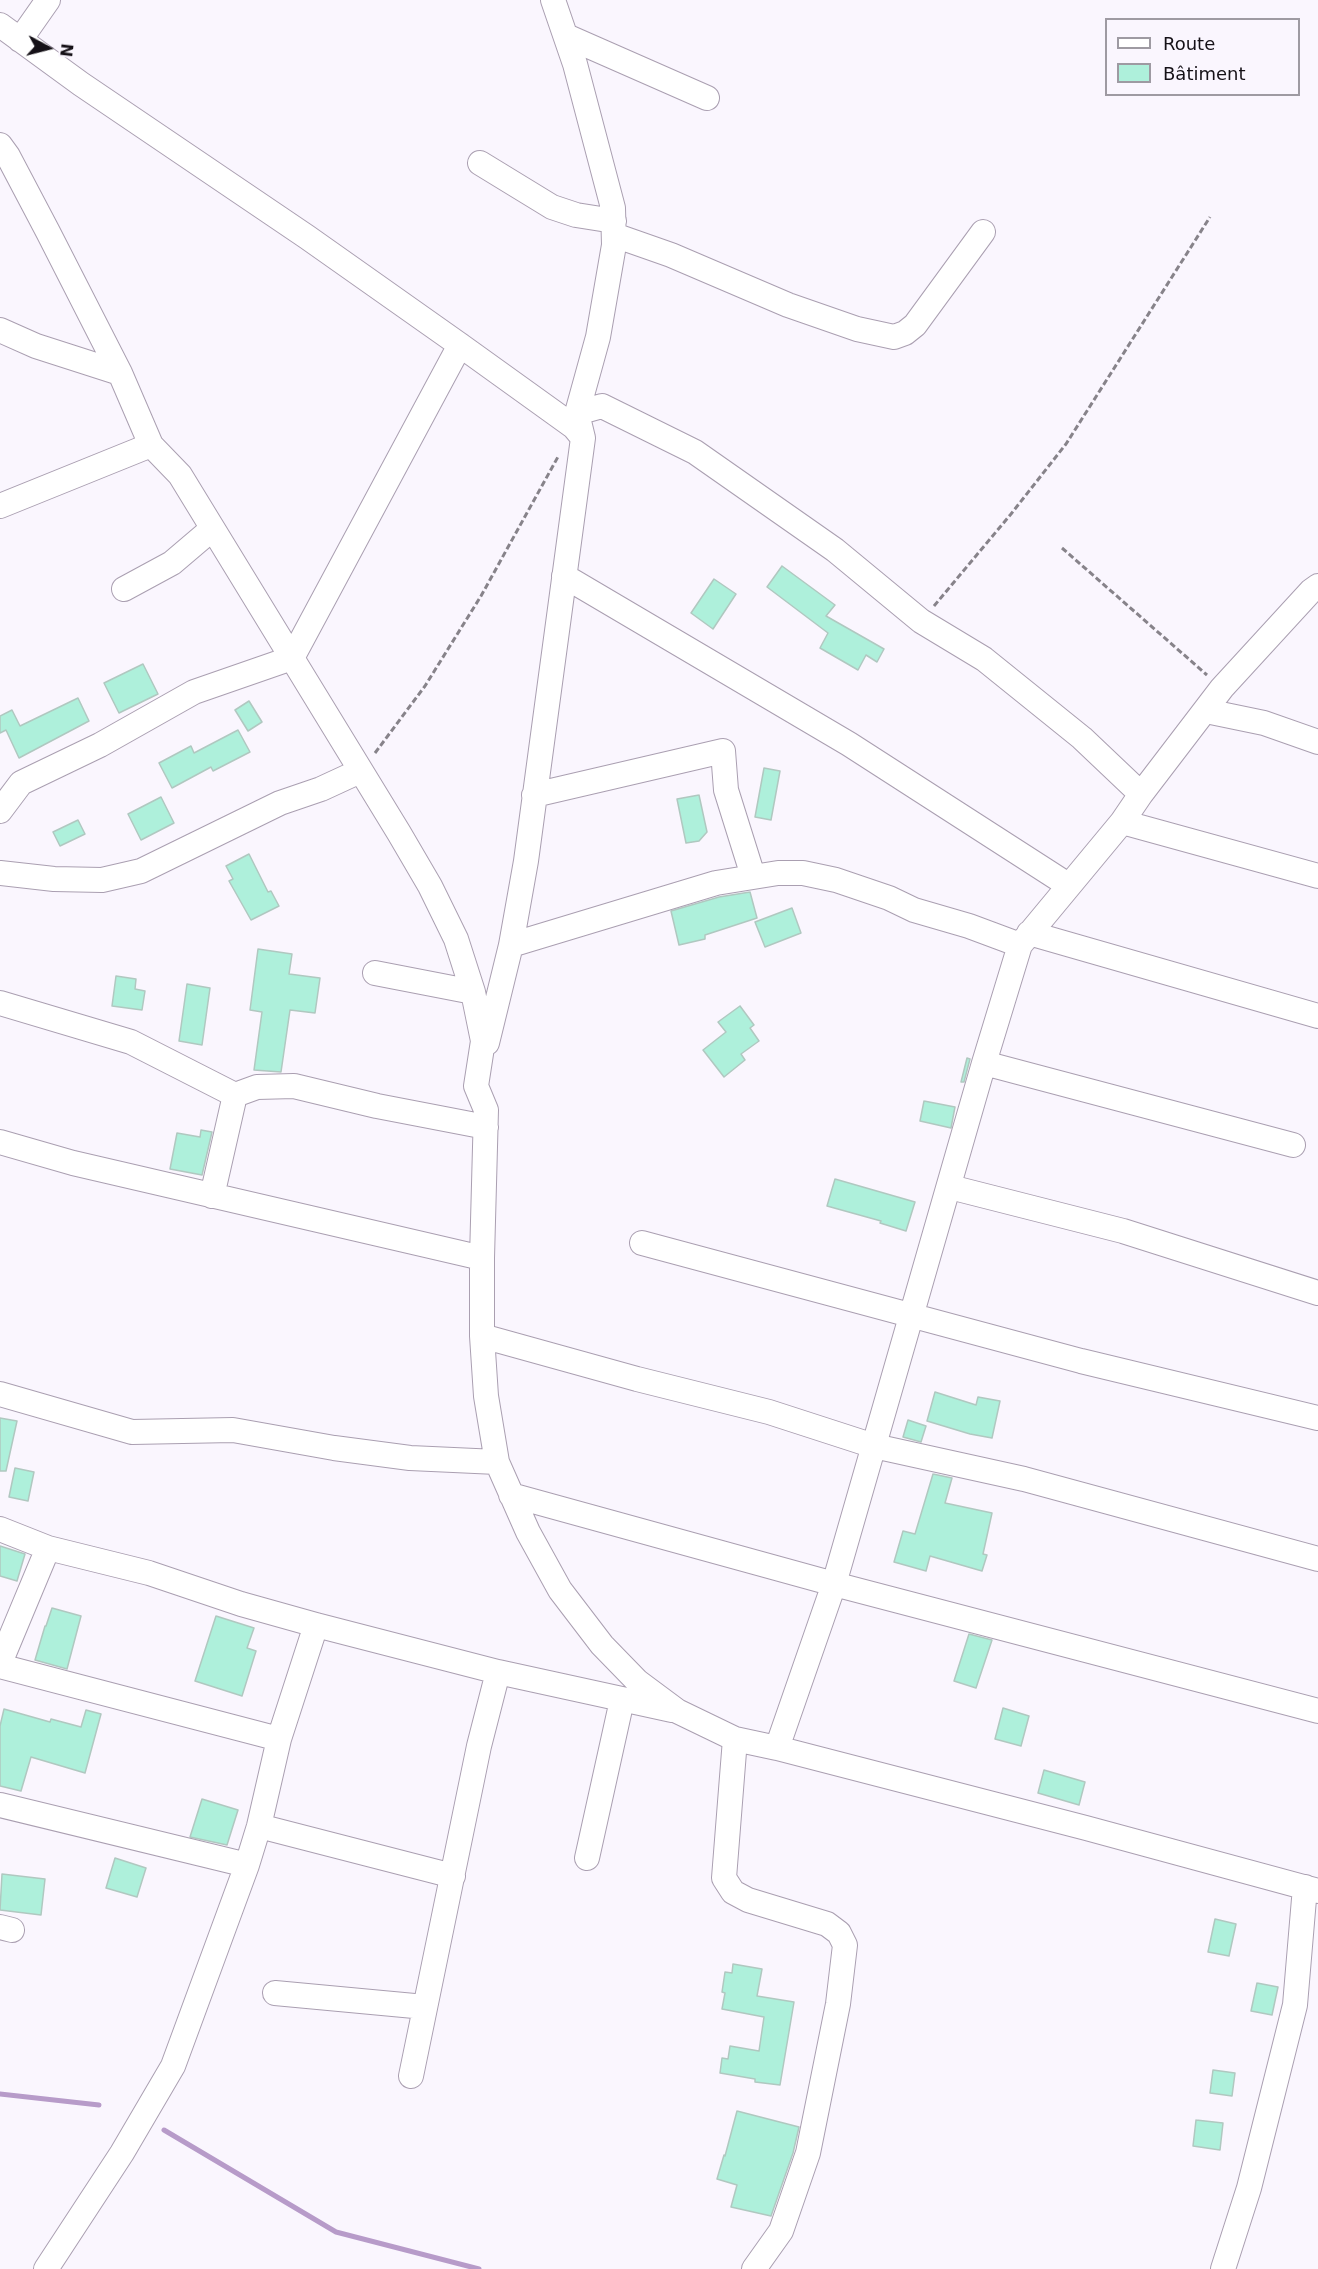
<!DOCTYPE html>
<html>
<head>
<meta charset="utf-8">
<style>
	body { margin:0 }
	#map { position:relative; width:1318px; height:2269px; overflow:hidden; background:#faf6fe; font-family:"DejaVu Sans",sans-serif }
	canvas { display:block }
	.legend { position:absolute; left:1105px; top:18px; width:195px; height:78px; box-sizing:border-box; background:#faf6fe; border:2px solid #9e9aa2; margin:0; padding:8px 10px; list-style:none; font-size:18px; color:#151117 }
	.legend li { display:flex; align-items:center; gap:12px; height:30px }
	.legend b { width:30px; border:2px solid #9e9aa2 }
	.north { position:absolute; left:18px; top:18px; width:60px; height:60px; -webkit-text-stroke:4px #faf6fe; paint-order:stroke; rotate:97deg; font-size:16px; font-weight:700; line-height:24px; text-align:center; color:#151117 }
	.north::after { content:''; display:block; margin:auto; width:21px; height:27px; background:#151117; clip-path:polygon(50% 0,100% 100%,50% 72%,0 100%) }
</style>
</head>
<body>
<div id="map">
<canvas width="1318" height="2269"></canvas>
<ul class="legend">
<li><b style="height:8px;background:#fff"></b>Route</li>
<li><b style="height:16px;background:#aef0db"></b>Bâtiment</li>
</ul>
<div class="north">N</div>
</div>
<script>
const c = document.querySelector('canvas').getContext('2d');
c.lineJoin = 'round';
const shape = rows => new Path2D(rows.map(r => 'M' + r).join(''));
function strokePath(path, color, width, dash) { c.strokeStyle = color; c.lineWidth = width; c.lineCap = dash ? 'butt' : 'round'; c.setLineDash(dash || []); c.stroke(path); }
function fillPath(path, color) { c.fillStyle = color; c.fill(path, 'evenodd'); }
const stream = shape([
	[0,2094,99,2105],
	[164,2130,336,2232,479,2269]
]);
const building = shape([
	[782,566,835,605,826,616,884,649,877,662,866,655,858,670,820,648,828,633,767,587,782,566],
	[714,579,736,594,713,629,691,613,714,579],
	[143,664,158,694,119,713,104,683,143,664],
	[78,698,89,721,19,758,6,730,0,733,0,716,12,710,20,726,78,698],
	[249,701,262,722,248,731,235,710,249,701],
	[238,730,250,752,213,771,211,767,172,788,159,763,191,746,194,753,238,730],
	[764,768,780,771,771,820,755,817,764,768],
	[699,795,707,832,699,841,686,843,677,799,699,795],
	[161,797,174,823,141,840,128,814,161,797],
	[78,820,85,834,60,846,53,832,78,820],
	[249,854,268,892,271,891,279,906,251,920,229,881,233,879,226,866,249,854],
	[750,892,757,918,705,935,705,939,679,945,671,911,719,897,750,892],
	[792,908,801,933,765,947,755,922,792,908],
	[258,949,292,954,289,974,320,978,315,1013,290,1010,281,1072,254,1070,262,1012,250,1010,258,949],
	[116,976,136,979,135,989,145,991,142,1010,112,1006,116,976],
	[187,984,210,988,202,1045,179,1041,187,984],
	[740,1006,754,1025,750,1028,759,1041,741,1054,745,1060,724,1077,703,1050,726,1032,718,1022,740,1006],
	[967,1058,970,1059,964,1082,961,1082,967,1058],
	[924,1101,955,1107,951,1128,920,1121,924,1101],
	[201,1130,212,1132,202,1175,170,1169,177,1133,200,1137,201,1130],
	[835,1179,915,1202,906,1231,880,1223,881,1221,827,1206,835,1179],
	[935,1392,976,1405,978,1397,1000,1401,992,1438,970,1434,927,1421,935,1392],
	[0,1418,17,1421,6,1471,0,1471,0,1418],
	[908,1420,926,1426,921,1442,903,1437,908,1420],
	[15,1468,34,1472,28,1501,9,1497,15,1468],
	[933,1474,952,1478,945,1503,992,1513,983,1554,987,1555,982,1571,930,1556,926,1571,894,1562,903,1531,915,1534,933,1474],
	[0,1546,25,1554,17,1581,0,1576,0,1546],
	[52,1608,81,1616,67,1669,35,1660,45,1626,46,1626,52,1608],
	[216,1616,254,1628,247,1648,256,1651,242,1696,195,1681,216,1616],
	[969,1634,992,1640,976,1688,954,1681,969,1634],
	[1003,1708,1029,1716,1021,1746,995,1739,1003,1708],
	[4,1709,50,1722,51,1719,81,1727,86,1710,101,1714,85,1773,31,1757,21,1791,0,1786,0,1726,4,1709],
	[1044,1770,1085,1782,1079,1805,1038,1793,1044,1770],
	[202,1799,238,1810,227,1845,190,1837,202,1799],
	[115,1858,146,1868,137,1897,106,1888,115,1858],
	[2,1874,45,1879,41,1915,0,1910,2,1874],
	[1215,1919,1236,1924,1229,1956,1208,1952,1215,1919],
	[733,1964,762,1969,757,1996,794,2002,780,2085,755,2082,755,2079,720,2073,722,2058,728,2059,730,2046,759,2051,764,2017,722,2009,725,1993,722,1992,725,1972,732,1973,733,1964],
	[1257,1983,1278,1987,1272,2015,1251,2011,1257,1983],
	[1213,2070,1235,2073,1232,2096,1210,2093,1213,2070],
	[737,2111,799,2127,793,2153,771,2216,731,2207,737,2185,717,2179,724,2155,725,2156,737,2111],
	[1196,2120,1223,2123,1220,2150,1193,2146,1196,2120]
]);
const path = shape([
	[1062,548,1207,675],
	[934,606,1011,514,1066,444,1210,217],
	[375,753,425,686,481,596,559,455]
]);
const minor = shape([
	[0,25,81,84,307,237,460,345,574,427,583,438],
	[566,36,707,98],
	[20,40,48,0],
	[0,145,8,156,48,232,120,373,151,445,180,475,399,833,430,886,456,939,473,992,483,1041,476,1086,486,1110,482,1258,482,1336,486,1396,497,1462,528,1532,560,1590,602,1645,638,1682,677,1711,735,1739,777,1748,1086,1828,1318,1891],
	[480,163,552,207,576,215,614,221],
	[614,235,671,255,788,305,857,329,894,337,905,333,915,325,983,232],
	[0,330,36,346,120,373],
	[577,413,602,406,695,452,835,550,921,621,984,659,1082,738,1141,794],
	[0,506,151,445],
	[564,576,849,744,1068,885],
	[124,589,172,563,212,529],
	[1206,711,1264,723,1318,742],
	[534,795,723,751,726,790,753,876],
	[0,811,21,783,100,745,194,692,292,658,460,345],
	[1122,822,1318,876],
	[0,873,54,879,102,880,141,871,280,803,321,789,360,771],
	[1029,933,1318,1016],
	[511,945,716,883,778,873,803,873,836,880,889,898,914,910,969,926,1020,945],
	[375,973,473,992],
	[0,1003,131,1042,235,1095,257,1087,294,1086,377,1106,486,1127],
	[487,1043,511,945,526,861,583,438,577,413,598,337,614,245,613,208,575,64,553,0],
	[984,1063,1293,1145],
	[0,1142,73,1163,482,1258],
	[950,1187,1123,1231,1318,1293],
	[212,1196,235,1095],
	[642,1243,1081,1361,1318,1418],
	[482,1336,637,1379,769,1412,874,1446,1024,1479,1318,1559],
	[0,1394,132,1432,233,1430,334,1448,410,1458,497,1462],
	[511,1495,834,1584,1318,1711],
	[0,1529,48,1548,149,1573,241,1604,316,1625,498,1672,672,1710],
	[0,1663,48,1548],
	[0,1666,279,1739],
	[735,1739,724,1878,733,1892,748,1900,827,1924,839,1933,845,1945,838,2004,808,2153,781,2231,754,2269],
	[777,1748,834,1584,984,1063,1020,945,1122,822,1141,794,1222,688,1311,591,1318,586],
	[0,1805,247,1865],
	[259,1826,453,1876],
	[587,1858,622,1700],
	[0,1927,12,1930],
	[275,1993,425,2007],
	[411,2076,479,1746,498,1672],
	[46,2269,122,2153,173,2066,247,1865,259,1826,279,1739,316,1625],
	[1223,2269,1249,2188,1295,2005,1305,1887]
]);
strokePath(stream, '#b79bc9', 5);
fillPath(building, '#aef0db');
strokePath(building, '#b0c8c0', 1.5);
strokePath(minor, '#aa9fb1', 26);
strokePath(path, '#87838a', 3, [6, 3]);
strokePath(minor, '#fff', 24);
</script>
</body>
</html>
